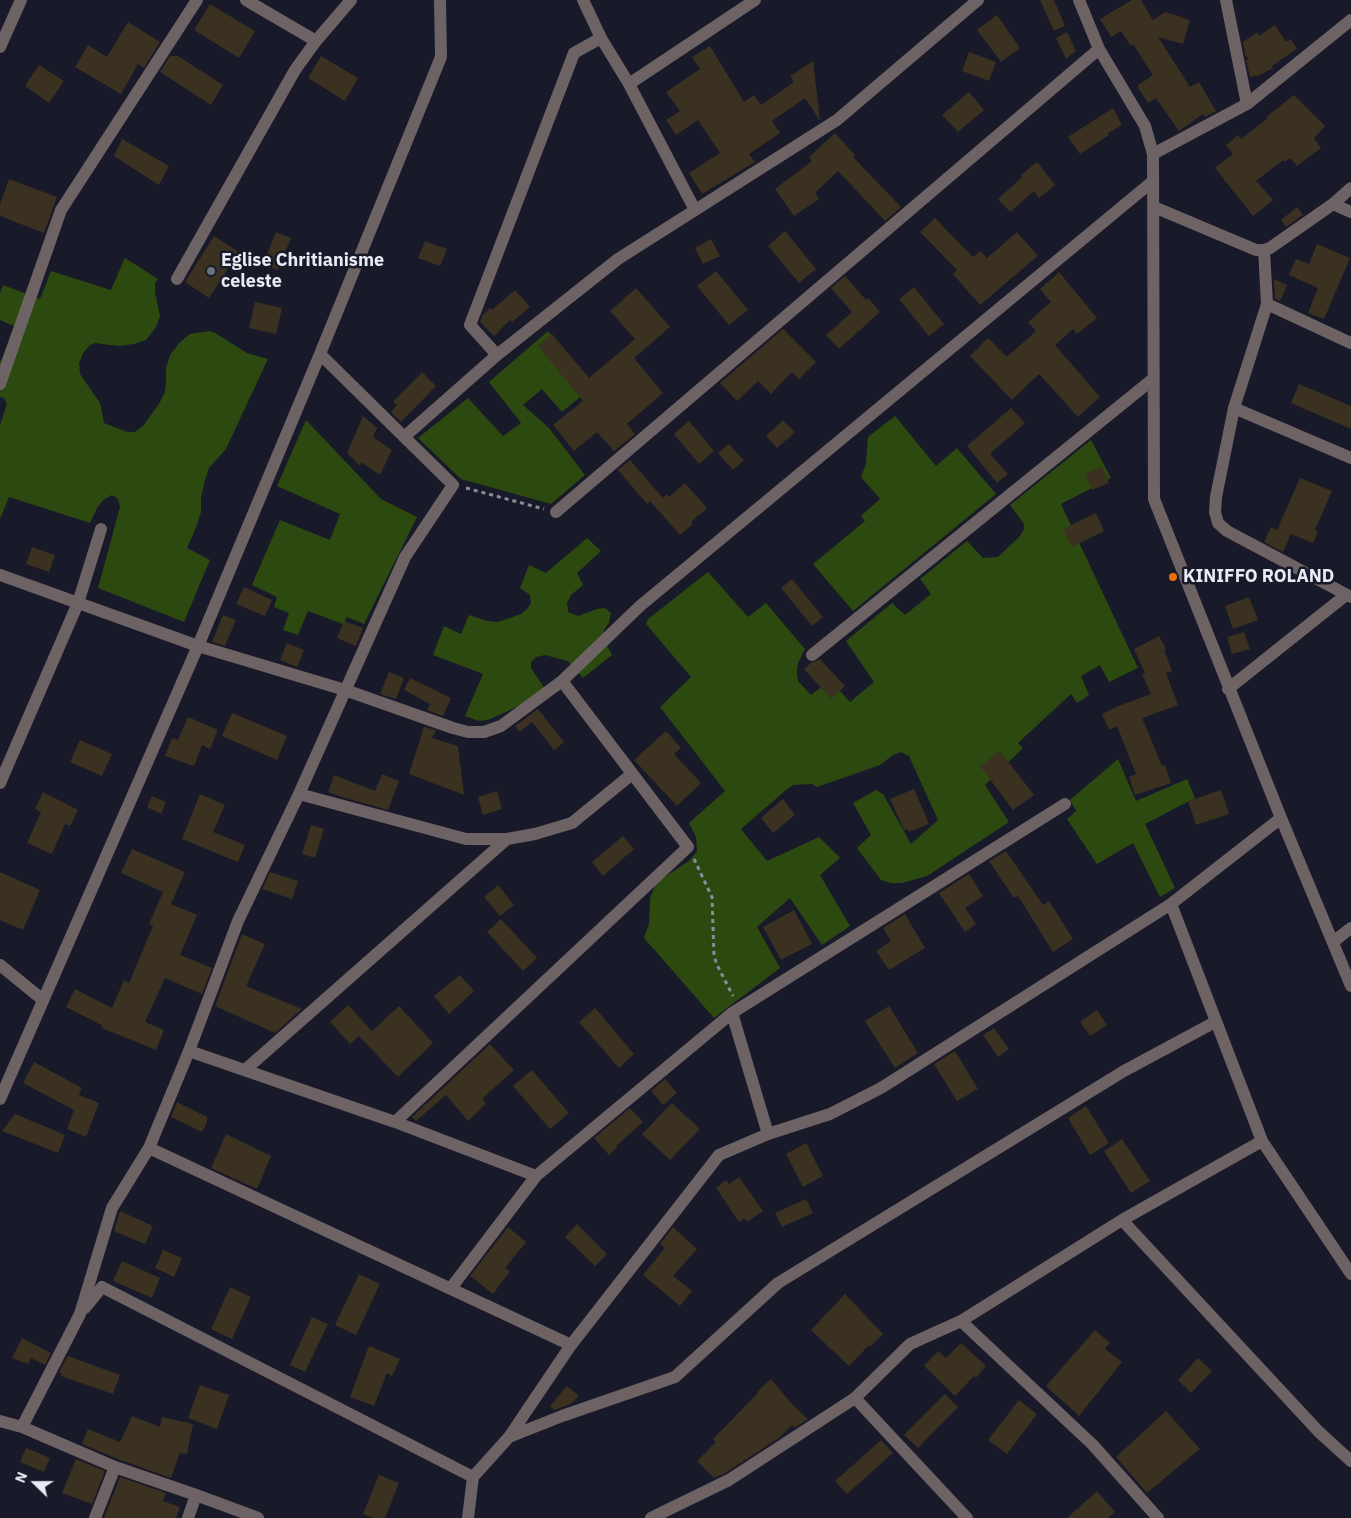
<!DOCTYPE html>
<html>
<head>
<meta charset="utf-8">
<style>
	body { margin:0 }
	#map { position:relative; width:1351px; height:1518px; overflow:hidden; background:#181929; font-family:"IBM Plex Sans",sans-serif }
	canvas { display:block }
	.north { position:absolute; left:10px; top:1458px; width:50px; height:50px; -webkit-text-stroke:4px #181929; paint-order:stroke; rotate:292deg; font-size:14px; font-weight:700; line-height:20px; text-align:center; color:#e8eaf6 }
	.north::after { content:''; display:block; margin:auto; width:18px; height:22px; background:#e8eaf6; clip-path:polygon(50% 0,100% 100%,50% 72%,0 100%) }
</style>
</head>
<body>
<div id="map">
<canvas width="1351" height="1518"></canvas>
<div class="north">N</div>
</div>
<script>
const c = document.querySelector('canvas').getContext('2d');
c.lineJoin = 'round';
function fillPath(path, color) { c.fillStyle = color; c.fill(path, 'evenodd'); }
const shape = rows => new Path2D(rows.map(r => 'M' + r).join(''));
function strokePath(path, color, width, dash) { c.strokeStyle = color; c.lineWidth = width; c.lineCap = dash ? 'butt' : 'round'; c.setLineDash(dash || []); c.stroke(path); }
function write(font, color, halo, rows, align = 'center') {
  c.font = font + ' "IBM Plex Sans",sans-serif'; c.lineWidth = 5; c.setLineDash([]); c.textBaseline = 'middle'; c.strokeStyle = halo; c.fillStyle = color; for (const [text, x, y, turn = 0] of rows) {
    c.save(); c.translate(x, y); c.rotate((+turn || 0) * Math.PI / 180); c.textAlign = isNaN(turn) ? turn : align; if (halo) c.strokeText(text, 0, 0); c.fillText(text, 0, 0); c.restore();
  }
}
const green = shape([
	[125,258,158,279,155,283,155,293,160,316,156,327,146,340,134,344,118,346,95,343,90,345,83,353,79,363,80,374,100,403,104,423,127,432,135,432,144,425,160,402,165,392,166,383,166,368,170,355,180,342,190,334,209,331,215,333,247,353,268,359,226,449,209,468,205,480,201,498,201,512,197,525,187,548,210,560,184,622,98,588,120,507,118,499,112,495,103,500,97,508,90,523,9,497,0,519,0,425,7,404,4,398,0,397,0,360,1,361,14,326,0,320,0,293,3,285,40,299,51,271,111,290],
	[548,331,594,385,562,412,542,389,523,405,549,428,585,475,551,504,461,479,418,438,468,398,503,436,521,423,489,382],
	[895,416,936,466,957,448,996,494,853,611,813,564,865,521,861,516,880,499,861,477,866,464,868,437],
	[306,420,381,499,417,517,364,624,347,617,343,624,308,611,298,635,283,630,289,613,274,607,277,597,252,585,280,520,330,540,340,514,277,486],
	[1091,440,1111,478,1061,504,1138,668,1109,682,1100,665,1081,676,1089,695,1077,703,1071,694,1018,743,1023,748,985,785,1009,822,927,876,902,883,891,883,881,880,857,848,871,835,853,803,876,790,883,794,911,844,938,820,909,756,901,752,893,755,880,765,817,787,812,784,793,785,786,790,741,829,767,861,819,837,840,858,820,875,850,926,822,945,790,898,757,927,780,968,714,1018,644,938,649,924,650,898,655,886,663,878,689,861,697,851,696,837,689,823,725,791,660,707,691,677,646,624,648,619,708,572,748,617,766,603,805,649,798,663,797,672,798,681,811,695,830,680,850,702,874,682,846,641,892,603,905,615,931,594,920,579,967,541,983,558,998,557,1020,536,1024,529,1024,524,1010,505],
	[587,538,601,551,577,573,583,585,571,595,567,603,568,612,578,616,597,609,605,608,611,613,609,623,604,630,604,640,612,655,583,678,568,661,545,655,536,657,531,662,531,668,545,689,545,694,488,720,479,721,465,716,483,674,433,655,444,626,461,634,469,615,487,621,498,622,521,614,527,609,531,603,530,595,520,588,529,565,546,573],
	[1118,759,1136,801,1187,779,1195,798,1145,824,1175,888,1160,897,1133,843,1097,864,1067,819,1076,811,1070,800]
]);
const building = shape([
	[1040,0,1054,0,1065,26,1054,31],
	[1132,0,1141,0,1153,20,1165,12,1190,20,1183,44,1158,37,1190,87,1199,82,1216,111,1205,117,1203,114,1179,131,1156,98,1148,103,1137,86,1153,75,1133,44,1131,46,1121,31,1111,37,1100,19],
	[210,4,255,31,239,58,194,30],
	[997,15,1020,48,1001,62,977,30],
	[128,22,160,42,144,68,138,64,121,94,75,67,88,45,107,57],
	[1275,25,1286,42,1291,39,1297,49,1272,66,1273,68,1260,75,1250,77,1246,60,1249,59,1245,55,1243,42,1257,32,1259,36],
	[1067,32,1076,51,1066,59,1056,38],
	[710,46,744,102,754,95,761,105,794,82,790,76,813,61,820,121,805,98,772,121,780,133,749,154,755,162,702,194,689,173,720,153,698,120,676,135,666,120,680,111,666,92,700,69,692,57],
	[969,52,996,62,989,81,962,71],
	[170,56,178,56,223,85,211,105,160,72],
	[321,56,358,78,345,101,308,78],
	[39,65,64,81,49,103,25,86],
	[969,92,984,110,958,132,942,115],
	[1294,95,1325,126,1314,138,1321,148,1297,166,1290,158,1284,162,1283,160,1256,181,1273,200,1253,216,1215,168,1233,154,1226,145,1238,135,1241,139,1268,118,1266,117],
	[1113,108,1122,125,1108,133,1109,135,1080,154,1068,137],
	[835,133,855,155,853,157,901,207,885,221,838,171,815,193,819,199,794,216,775,189,812,161,809,157],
	[122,139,169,166,159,185,114,156],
	[1037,162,1055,185,1039,198,1034,191,1010,212,998,199,1022,177,1021,175],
	[9,179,57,197,44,233,0,216,0,204],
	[1297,207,1303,215,1286,227,1281,220],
	[935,218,973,257,980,251,987,258,1017,232,1038,256,980,305,953,274,957,270,920,232],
	[785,231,816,269,799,283,768,246],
	[276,232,291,238,278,270,263,264],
	[214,236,239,252,209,298,185,282],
	[711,239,720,256,703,264,695,248],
	[425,241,447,249,440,266,418,258],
	[1317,244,1350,258,1324,319,1308,313,1318,288,1289,275,1296,259,1309,264],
	[716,271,748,310,729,325,697,286],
	[1059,272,1097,318,1077,334,1073,329,1055,345,1100,397,1078,417,1039,374,1012,400,970,356,988,338,1007,357,1036,331,1028,322,1051,302,1040,289],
	[845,276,866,300,868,298,880,312,839,349,826,335,852,312,831,288],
	[1274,279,1287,285,1280,301,1275,299],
	[914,287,944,324,929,336,899,299],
	[636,288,670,327,634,358,663,393,627,424,635,434,614,451,597,432,574,451,553,425,583,401,538,346,552,334,589,378,635,339,610,311],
	[515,290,530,307,512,322,510,320,494,336,480,322,482,316,490,308,492,310],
	[255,302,282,308,276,334,249,328],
	[783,329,816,362,799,379,792,372,771,394,758,381,737,401,720,383],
	[422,372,436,386,401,422,391,412,397,405,393,402],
	[1299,384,1351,406,1351,429,1291,403],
	[1011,408,1025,423,990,454,1008,474,997,483,967,446],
	[363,416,377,428,373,437,392,450,380,475,361,462,360,466,347,453],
	[783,420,795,432,777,448,766,436],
	[689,421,714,451,699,464,674,434],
	[729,444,744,460,733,470,718,453],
	[630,460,663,498,667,494,669,497,685,483,707,508,691,522,693,524,680,535,650,501,647,504,618,470],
	[1101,466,1109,483,1092,490,1085,474],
	[1300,478,1332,491,1315,530,1318,531,1313,543,1291,534,1283,552,1264,542,1271,527,1277,530],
	[1096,513,1104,531,1072,547,1063,529],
	[32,547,55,555,49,572,26,564],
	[792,579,823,617,812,626,781,588],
	[244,587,272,600,265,616,236,604],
	[1249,597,1258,620,1233,629,1225,606],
	[223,615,236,620,225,646,212,642],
	[344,621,363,628,356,646,337,638],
	[1244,632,1250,649,1232,654,1227,637],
	[1159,636,1166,649,1164,650,1172,671,1166,673,1178,705,1142,718,1162,766,1165,765,1171,783,1135,795,1129,777,1136,774,1117,726,1109,730,1102,714,1121,705,1151,694,1142,674,1145,673,1134,649],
	[287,643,304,650,297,667,280,660],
	[820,659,845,686,831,699,804,669,811,663],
	[389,672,404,678,396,699,380,694],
	[410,678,451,698,443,716,427,710,430,704,404,690],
	[538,709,564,742,554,750,532,722,519,732,515,726],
	[232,713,287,736,277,760,222,736],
	[188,717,218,730,210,749,202,745,194,766,165,756,172,738,178,740],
	[424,727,436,730,432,738,458,746,464,795,409,774],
	[666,731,681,748,674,754,701,783,677,806,634,760],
	[80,740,112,754,102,776,70,762],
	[1000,751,1034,795,1013,810,980,766],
	[382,774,399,781,388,810,342,797,328,792,334,775,375,791],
	[914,789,929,824,909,832,908,829,904,830,890,799],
	[1221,790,1229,814,1196,825,1188,801],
	[497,791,502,809,483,815,478,797],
	[43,792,78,810,70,826,65,824,52,854,27,843,41,812,35,809],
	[200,794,225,805,213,832,245,845,238,862,182,839],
	[152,796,166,802,161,814,147,807],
	[783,799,795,815,773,833,761,818],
	[311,825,324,829,315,858,302,854],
	[623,836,634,849,603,876,592,862],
	[132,849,185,872,171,904,197,915,180,955,212,968,202,994,165,978,145,1022,164,1030,156,1050,102,1028,103,1026,66,1007,75,989,112,1008,124,980,129,983,153,926,149,924,163,892,121,873],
	[1006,851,1043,905,1049,901,1073,939,1053,952,1018,896,1014,898,989,861],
	[0,872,40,890,23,930,0,920],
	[270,872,298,881,292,899,262,889],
	[969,874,983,896,965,908,976,924,965,932,939,893],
	[498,885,514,905,500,916,484,897],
	[794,910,812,944,781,960,763,927],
	[905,914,925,948,889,970,876,951,891,941,883,928],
	[501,919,537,958,523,971,487,932],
	[242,934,265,944,246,986,302,1009,275,1033,215,1006],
	[460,975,474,991,449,1014,434,996],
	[348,1005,372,1031,399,1006,433,1043,398,1077,359,1036,350,1044,330,1022],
	[889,1006,918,1053,895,1068,865,1021],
	[595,1008,634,1054,619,1068,579,1022],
	[1097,1010,1107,1025,1090,1036,1080,1022],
	[994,1028,1009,1049,998,1057,983,1035],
	[490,1044,514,1070,482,1099,486,1104,468,1121,446,1095,416,1121,412,1117],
	[955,1051,978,1089,957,1101,934,1064],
	[34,1062,82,1088,79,1095,99,1103,86,1137,67,1129,74,1110,23,1083],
	[532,1070,569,1113,550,1129,513,1086],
	[665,1079,677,1093,663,1105,651,1091],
	[177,1102,207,1117,207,1122,202,1132,171,1117],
	[672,1103,700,1129,670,1160,642,1134],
	[1086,1106,1109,1143,1090,1155,1068,1118],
	[630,1108,643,1122,616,1146,618,1147,609,1155,594,1138],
	[15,1114,65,1135,58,1153,2,1131],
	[226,1134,271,1156,257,1189,211,1168],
	[1122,1139,1150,1181,1131,1193,1104,1151],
	[806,1143,823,1176,803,1187,786,1154],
	[739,1177,763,1211,747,1222,744,1218,739,1222,716,1188,726,1180,729,1184],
	[806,1199,813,1213,782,1227,775,1213],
	[120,1211,153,1226,145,1244,114,1231],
	[577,1224,607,1254,595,1266,565,1237],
	[508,1227,526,1242,505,1268,510,1271,493,1294,470,1276],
	[673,1227,697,1249,673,1276,692,1291,680,1306,643,1275,665,1248,660,1244],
	[163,1250,182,1258,174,1277,155,1268],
	[122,1261,160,1278,152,1298,113,1281],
	[359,1274,380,1284,356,1335,335,1325],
	[230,1287,251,1297,232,1339,211,1329],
	[845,1294,883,1334,870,1347,869,1345,849,1366,811,1330],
	[312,1317,328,1324,305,1372,290,1365],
	[1095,1330,1110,1343,1105,1349,1122,1362,1079,1416,1046,1386],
	[22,1338,51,1353,45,1365,31,1358,28,1364,12,1358],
	[961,1343,986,1366,976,1378,974,1376,955,1396,924,1366,938,1351,946,1358],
	[369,1346,400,1359,392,1376,387,1373,374,1406,350,1397],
	[68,1356,120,1375,113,1394,61,1376,62,1374,59,1372],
	[1198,1358,1212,1371,1191,1393,1178,1380],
	[771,1379,791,1403,808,1419,794,1428,792,1425,779,1438,725,1473,714,1478,697,1461,716,1442,713,1439,758,1393,757,1392],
	[200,1385,229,1395,217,1429,188,1418],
	[567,1386,579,1396,571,1404,554,1410,550,1406],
	[945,1394,958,1407,918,1448,904,1435],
	[1019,1400,1037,1414,1007,1454,988,1440],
	[1166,1411,1200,1449,1147,1493,1116,1457],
	[132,1416,160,1427,162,1417,193,1424,187,1454,180,1453,171,1478,118,1459,82,1444,88,1429,120,1442],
	[881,1440,893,1453,847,1494,835,1481],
	[26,1448,50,1458,44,1472,20,1462],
	[76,1459,105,1471,92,1504,62,1493],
	[379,1475,399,1483,385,1518,373,1518,363,1514],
	[120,1477,166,1493,163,1501,180,1507,176,1518,104,1518],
	[1097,1491,1115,1512,1108,1518,1067,1518]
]);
const path = shape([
	[466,488,544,509],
	[694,859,712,897,714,956,717,965,733,996]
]);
const minor = shape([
	[246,0,316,41],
	[583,0,601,38,629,84,695,210],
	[1079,0,1099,49,1145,126,1153,154,1154,499,1281,818,1351,986],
	[1226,0,1247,104],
	[0,47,21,0],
	[629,84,755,0],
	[1153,154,1247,104,1351,20],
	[1333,204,1351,212],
	[1154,207,1256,250,1264,250,1270,248,1333,204,1351,188],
	[1264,250,1267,304,1234,408,1216,497,1215,512,1218,523,1227,531,1351,597],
	[177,279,295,70,316,41,351,0],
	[1267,304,1351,343],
	[497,355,470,325,574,53,601,38],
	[0,384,61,210,197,0],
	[1234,408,1351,458],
	[404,437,497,355,618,259,837,120,978,0],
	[556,512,1099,49],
	[0,575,198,646,345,690,453,728,468,732,484,732,501,726,562,681,640,606,1153,181],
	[812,655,1153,379],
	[1228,689,1346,595],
	[0,783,78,603,101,529],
	[299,794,466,839,507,839,535,834,572,823,632,774],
	[1171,904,1262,1141,1351,1274],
	[1333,942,1351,928],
	[0,965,43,1000],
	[732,1013,768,1134],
	[189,1051,395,1122,536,1176],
	[245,1070,507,839],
	[0,1099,198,646,320,354,441,57,440,0],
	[395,1122,688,847,562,681],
	[149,1148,571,1345],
	[1122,1220,1319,1432,1351,1461],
	[451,1288,536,1176,732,1013,1065,804],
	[85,1308,102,1287,473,1477],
	[961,1321,1093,1445,1158,1518],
	[855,1398,967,1518],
	[0,1421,22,1427,115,1467,196,1495,258,1518],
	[22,1427,80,1314,112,1208,149,1148,189,1051,238,921,299,794,405,557,453,485,320,354],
	[509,1437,562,1416,675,1377,778,1283,1124,1071,1215,1022],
	[95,1518,115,1467],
	[188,1518,196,1495],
	[468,1518,473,1477,509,1437,571,1345,719,1155,768,1134,830,1114,881,1088,1171,904,1281,818],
	[651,1518,729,1480,855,1398,910,1344,961,1321,1122,1220,1262,1141]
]);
const markers = [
	[211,271,5,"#6b7280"],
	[1173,577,5,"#e8710a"]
];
const poiNames = [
	["Eglise Chritianisme",221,261],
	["celeste",221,282],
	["KINIFFO ROLAND",1183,577]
];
fillPath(green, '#2c4a10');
fillPath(building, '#3b3121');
strokePath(path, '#8a8c9a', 3, [4, 4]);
strokePath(minor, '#6d6264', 12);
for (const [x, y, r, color] of markers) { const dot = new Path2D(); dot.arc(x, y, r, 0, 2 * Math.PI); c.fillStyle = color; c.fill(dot); strokePath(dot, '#181929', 2); }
write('bold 18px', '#e8eaf6', '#181929', poiNames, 'left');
</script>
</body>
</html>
